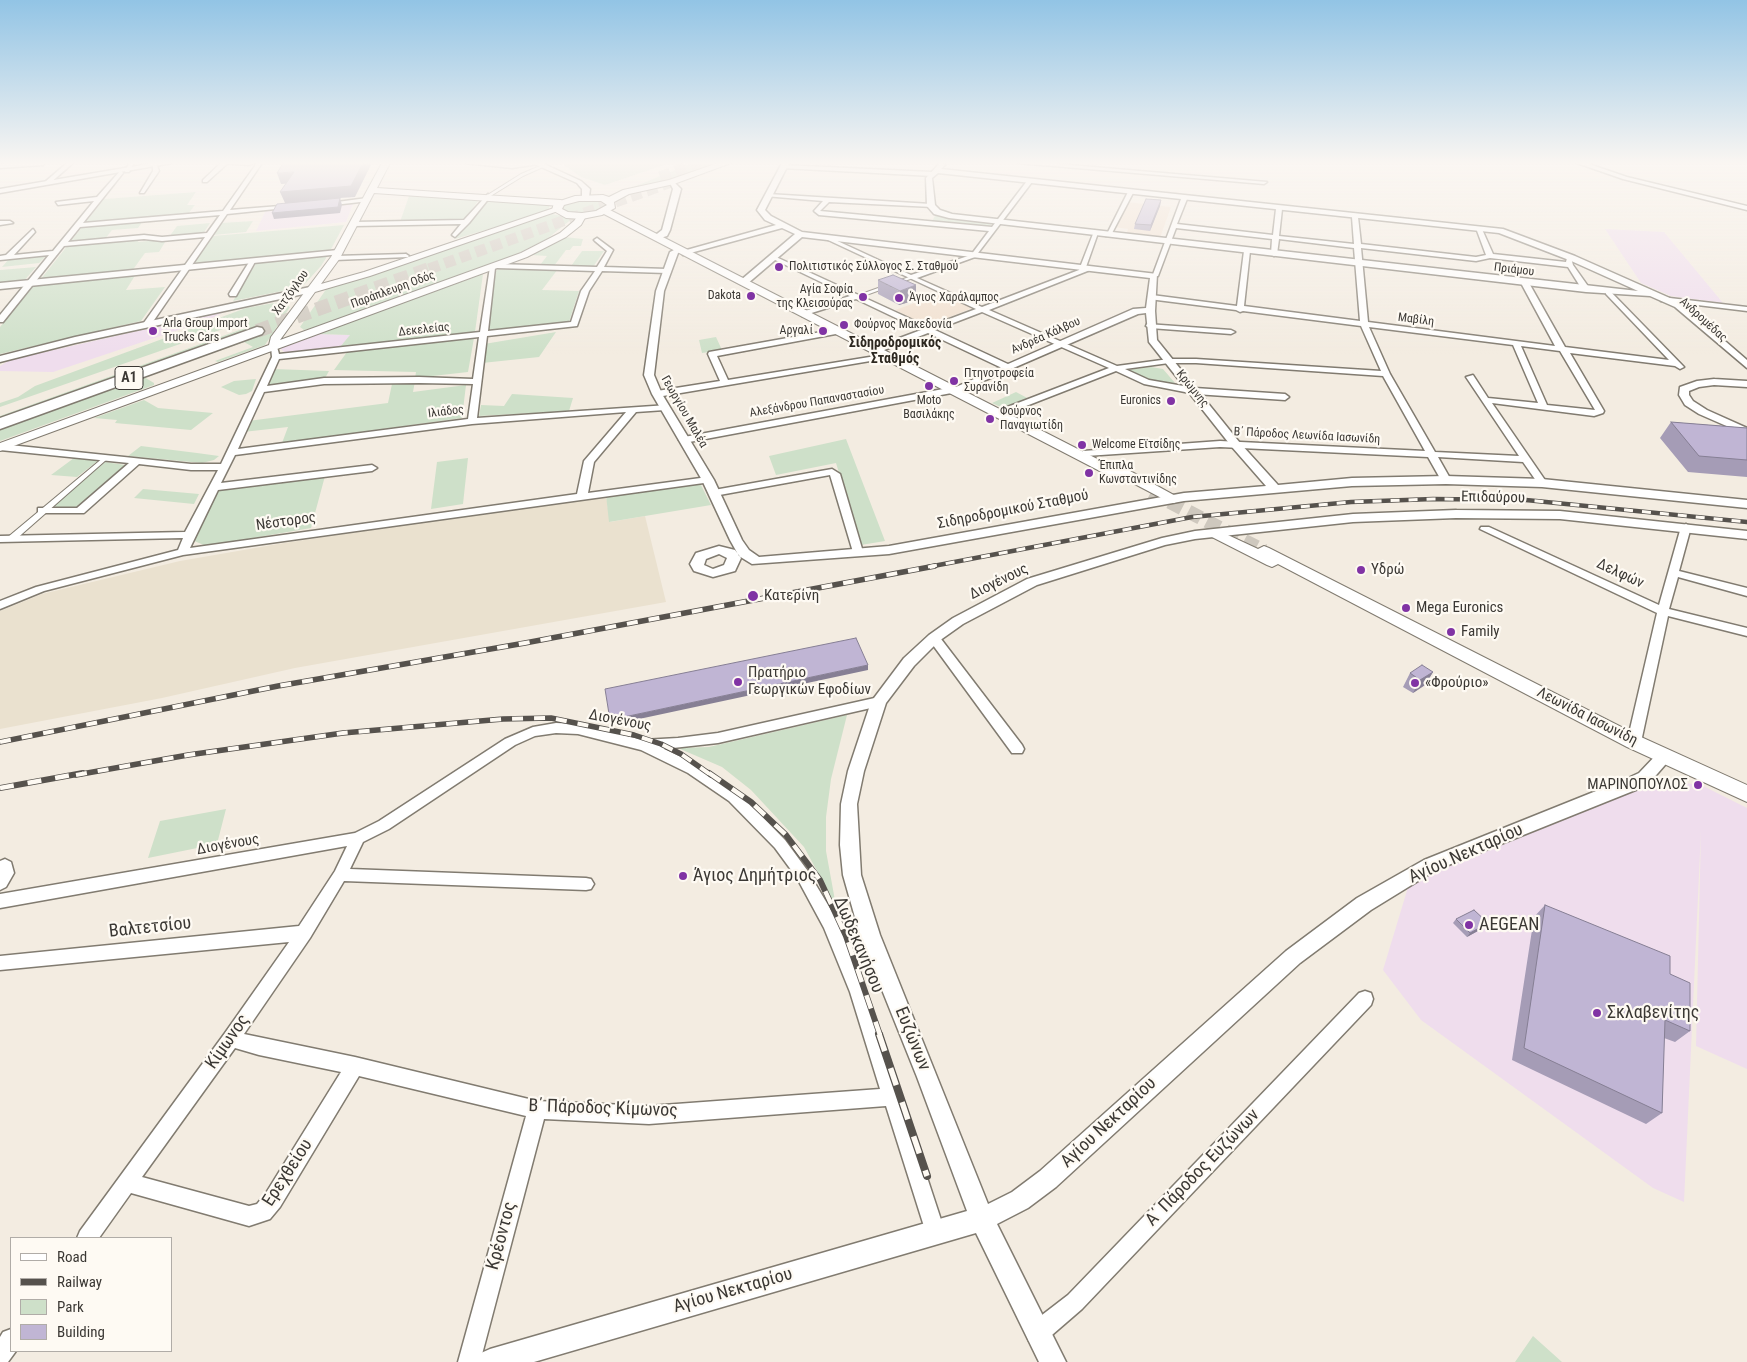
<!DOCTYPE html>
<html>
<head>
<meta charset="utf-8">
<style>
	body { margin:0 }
	#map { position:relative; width:1747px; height:1362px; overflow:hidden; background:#f3ece1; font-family:"Roboto Condensed",sans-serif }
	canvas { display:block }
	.legend { position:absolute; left:10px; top:1237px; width:162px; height:115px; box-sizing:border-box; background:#fefaf3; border:1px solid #b0aca7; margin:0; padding:6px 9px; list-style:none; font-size:15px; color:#3b3834 }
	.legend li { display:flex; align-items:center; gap:10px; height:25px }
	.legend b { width:25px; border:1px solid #b0aca7 }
</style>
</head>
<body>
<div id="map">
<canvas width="1747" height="1362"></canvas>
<ul class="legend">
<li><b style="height:6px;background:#fff"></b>Road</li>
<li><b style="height:6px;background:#56524d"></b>Railway</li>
<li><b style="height:14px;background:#cee0c9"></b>Park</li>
<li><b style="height:14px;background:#c0b5d4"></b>Building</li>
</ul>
</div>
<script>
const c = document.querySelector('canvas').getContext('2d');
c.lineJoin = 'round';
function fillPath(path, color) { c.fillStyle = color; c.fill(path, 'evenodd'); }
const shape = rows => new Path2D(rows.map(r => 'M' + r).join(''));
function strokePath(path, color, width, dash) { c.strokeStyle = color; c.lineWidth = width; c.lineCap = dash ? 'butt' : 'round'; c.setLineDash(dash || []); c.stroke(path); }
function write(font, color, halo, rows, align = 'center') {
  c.font = font + ' "Roboto Condensed",sans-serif'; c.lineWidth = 4.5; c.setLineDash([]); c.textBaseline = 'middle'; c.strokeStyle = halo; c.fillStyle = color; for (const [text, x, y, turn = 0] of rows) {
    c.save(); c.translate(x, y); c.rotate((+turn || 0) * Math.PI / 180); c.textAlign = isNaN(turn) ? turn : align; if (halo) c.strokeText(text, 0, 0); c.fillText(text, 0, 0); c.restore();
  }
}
const commercial = shape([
	[354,202,346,222,256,231,266,210],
	[1605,229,1664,232,1723,303,1671,296,1641,283],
	[226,311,208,320,53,372,0,371,0,366,10,360],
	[317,334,351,335,340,347,286,354,280,348],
	[1664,779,1703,786,1747,808,1747,1069,1696,1046,1701,831,1684,1202,1653,1188,1421,1020,1383,970,1409,884,1435,870]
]);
const built = shape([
	[606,495,610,522,645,516,666,602,295,668,162,698,0,729,0,611,42,594,180,561,284,543]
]);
const education = shape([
	[1127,202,1171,207,1160,238,1126,234,1128,229,1114,227],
	[943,293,975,307,927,326,895,310]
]);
const green = shape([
	[561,163,670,163,605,185,581,177],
	[692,163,717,163,669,180,631,188],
	[196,192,187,205,195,205,188,214,85,223,104,199],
	[410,193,481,197,465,219,457,221,400,222],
	[488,199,550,205,548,211,543,213,455,239],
	[597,199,604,202,605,206,591,213,568,213,559,207,568,201],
	[552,214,573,218,547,239,513,256,312,328,304,330,300,327,327,288],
	[936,214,992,223,989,228,931,223],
	[143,221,138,228,112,230,105,239,70,242,83,226],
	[253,221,246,232,213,235,221,223],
	[210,223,203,234,169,237,177,226],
	[344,225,330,251,193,265,212,236],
	[564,237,583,239,581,246,573,246,570,250,566,250,554,266,540,265,547,256,531,255],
	[140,238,138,242,167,239,159,252,145,253,132,271,40,280,68,245],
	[582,251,604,251,593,267,571,266],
	[328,255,321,266,302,287,233,301,257,262],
	[46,256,39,263,2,267,9,259],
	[36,267,23,282,0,284,0,270],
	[501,267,558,269,542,290,579,291,569,322,485,332,496,271],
	[136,274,126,290,165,287,141,321,0,354,0,327,35,284],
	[483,274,475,332,340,347,350,335,317,334],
	[274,303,284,304,290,307,265,345,218,362,215,361,253,347,244,342,144,377,154,383,154,385,0,441,0,427,261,333,251,329,0,418,0,416,248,327,240,323,0,407,0,403,18,397,35,386,246,308],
	[556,332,539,357,482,363,484,344],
	[716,337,722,350,702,353,699,340],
	[474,338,468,372,415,378,416,372,334,370,347,352],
	[1151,367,1163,369,1175,383,1153,381,1127,370],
	[273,369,329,371,324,380,265,387],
	[256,379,252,391,246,394,239,395,221,387,234,381],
	[415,381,413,392,466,385,462,418,282,443,288,427,243,432,248,421,388,403,392,384],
	[1016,392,1031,400,1005,409,992,403],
	[512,394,573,398,569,411,479,416,481,405,504,406],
	[144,400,158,408,213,413,191,430,115,423,117,420,94,418],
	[846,439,885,541,861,545,836,463,776,475,769,456],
	[141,446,197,453,219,456,214,460,202,463,128,456],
	[74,458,99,460,77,477,51,475],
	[468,458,463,504,431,509,437,462],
	[105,462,125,465,75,508,52,507],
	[325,476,311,528,206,546,192,540,216,488],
	[700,483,711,505,609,522,606,495],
	[143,489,199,494,194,504,134,498],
	[847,715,831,779,826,817,826,851,836,906,804,847,751,790,722,767,678,748,709,747],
	[226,809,217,844,148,858,160,821],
	[1533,1336,1562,1362,1515,1362]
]);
const secondaryTunnel = shape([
	[1151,492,1264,551]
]);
const motorwayTunnelFar1 = shape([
	[660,177,699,163],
	[429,269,677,180]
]);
const motorwayTunnel = shape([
	[257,331,432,268]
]);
const pedestrian = shape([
	[540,166,543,167,523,176,489,197,486,196,521,174,540,166],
	[909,277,913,278,858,298,853,297,909,277],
	[104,457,107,459,106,460,14,541,8,541,8,537,104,457]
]);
const minor = shape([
	[45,163,43,165,0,168,0,164,45,163],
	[67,163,73,163,49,184,45,184,45,182,67,163],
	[129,163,134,163,129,172,125,172,129,163],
	[221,163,227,164,207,182,203,182,203,180,221,163],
	[257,163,262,163,230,210,292,205,295,207,227,214,150,326,143,324,205,237,162,241,144,239,64,246,3,322,0,322,0,315,49,255,0,260,0,256,6,255,33,229,35,232,14,255,53,251,94,201,58,205,56,202,97,197,121,170,123,173,83,223,223,211,257,163],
	[220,215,207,233,162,237,144,235,68,242,80,227,220,215],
	[465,163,537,163,538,164,512,168,465,163],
	[1018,163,1047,163,1267,182,1264,184,1018,163],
	[1577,163,1586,163,1627,177,1747,206,1747,210,1623,179,1577,163],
	[784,165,932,172,935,174,932,176,782,168,784,165],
	[153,166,157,166,159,171,144,193,140,193,153,171,153,166],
	[1027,181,1032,182,975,257,917,278,982,307,1079,270,1093,234,1098,233,1086,267,1090,268,1090,270,989,310,1117,366,1169,359,1196,359,1381,371,1361,326,1243,311,1240,312,1236,310,1149,299,1148,297,1152,295,1237,306,1244,251,1247,249,1250,251,1244,306,1360,321,1354,248,1279,239,1277,254,1274,256,1271,254,1272,239,1176,228,1158,276,1152,277,1181,199,1184,197,1187,199,1177,224,1273,235,1276,209,1279,207,1282,209,1279,236,1354,244,1352,217,1355,215,1358,217,1361,244,1476,257,1486,255,1476,228,1481,227,1493,254,1566,262,1567,258,1571,258,1573,265,1590,289,1583,291,1568,267,1490,258,1476,261,1361,248,1368,322,1555,346,1521,283,1525,281,1529,283,1565,347,1669,360,1606,294,1606,290,1609,290,1684,367,1680,369,1675,366,1570,353,1604,411,1603,413,1594,416,1492,403,1547,483,1542,486,1539,485,1523,462,1438,457,1451,480,1446,483,1441,480,1428,457,1220,447,1086,456,1081,453,1083,451,1220,441,1425,451,1383,376,1196,363,1169,363,1125,369,1149,380,1195,388,1285,394,1289,397,1285,400,1195,394,1144,384,1116,371,1003,415,997,415,997,411,1109,368,982,312,935,330,1010,365,1010,369,1004,369,928,333,879,352,873,352,873,348,921,330,856,299,802,316,802,312,850,296,771,258,776,257,928,327,976,309,826,239,831,238,911,275,971,255,989,231,819,215,814,211,823,201,765,196,768,194,931,204,933,207,829,202,820,211,992,227,1027,181],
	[1369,327,1513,345,1538,403,1488,398,1473,375,1466,377,1519,456,1435,452,1390,374,1369,327],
	[1521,346,1560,351,1595,410,1547,405,1521,346],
	[1128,192,1133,193,1111,235,1106,236,1128,192],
	[488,194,490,197,469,223,455,237,452,235,461,224,354,226,351,224,354,222,464,220,488,194],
	[367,198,369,201,325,206,322,204,367,198],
	[0,221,10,221,13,223,0,225,0,221],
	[597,238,613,250,604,267,667,269,670,271,667,273,602,271,589,291,577,326,487,336,477,418,668,405,669,407,665,410,636,412,594,462,588,493,708,477,713,480,711,482,183,555,44,591,0,609,0,601,36,587,178,550,183,538,0,542,0,536,185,532,218,470,191,470,139,464,84,513,42,513,38,512,38,508,77,508,129,463,0,450,0,444,191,464,221,464,272,357,271,347,277,347,279,354,480,332,490,267,497,264,597,267,607,251,595,241,594,240,597,238],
	[495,268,497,268,595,271,581,291,571,322,488,331,495,268],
	[479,337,473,379,419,377,324,378,267,386,279,359,479,337],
	[419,383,473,384,468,419,238,449,264,392,324,384,419,383],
	[626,412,584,461,577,494,190,548,218,490,372,471,377,468,372,465,221,483,235,455,472,424,626,412],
	[406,254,409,256,408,257,335,260,332,258,335,256,406,254],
	[251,259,256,260,236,296,230,296,229,294,251,259],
	[1661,297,1747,307,1747,311,1664,301,1661,301,1661,297],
	[1147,324,1231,330,1235,332,1231,334,1150,328,1146,326,1147,324],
	[838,329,842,331,841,333,717,356,728,380,888,354,892,356,888,358,657,397,653,394,657,391,720,381,708,354,709,352,838,329],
	[954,387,958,390,957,392,684,443,679,440,684,437,954,387],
	[832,469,840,474,863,552,862,554,858,555,853,552,830,475,714,496,709,493,714,490,832,469],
	[1686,524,1691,527,1679,571,1747,588,1747,596,1678,577,1669,609,1747,628,1747,636,1668,616,1641,742,1639,745,1634,747,1629,745,1627,742,1657,613,1480,529,1481,527,1489,527,1659,605,1681,527,1686,524],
	[934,634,938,635,1022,745,1024,749,1022,753,1012,753,930,641,928,638,930,635,934,634],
	[879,697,884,699,885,702,884,705,718,743,664,749,698,765,739,793,785,840,807,870,837,920,866,992,945,1232,942,1239,935,1242,928,1239,886,1106,649,1124,544,1119,480,1362,458,1362,526,1116,359,1076,280,1207,270,1219,249,1226,131,1193,99,1238,77,1238,80,1231,225,1033,289,942,0,970,0,956,299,926,335,871,347,846,0,908,0,894,355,833,379,821,505,739,533,727,556,723,578,724,643,740,678,738,718,733,879,697],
	[556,733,578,734,641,750,688,773,729,801,775,848,797,878,824,928,850,992,880,1089,649,1106,537,1101,355,1057,244,1034,310,938,344,881,586,890,591,889,594,884,591,879,586,878,350,869,363,842,389,829,515,745,535,736,556,733],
	[235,1048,259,1055,341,1072,266,1193,257,1204,249,1206,142,1177,235,1048],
	[1365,991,1371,993,1373,999,1371,1005,1082,1309,1045,1341,1037,1344,1029,1341,1026,1333,1029,1325,1068,1295,1359,993,1365,991],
	[11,1329,11,1351,16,1351,8,1362,0,1362,0,1337,3,1332,11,1329]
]);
const tertiary = shape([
	[154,163,172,163,0,193,0,189,154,163],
	[220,163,253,163,250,165,220,163],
	[532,163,542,163,581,181,590,189,589,197,582,199,582,189,577,183,532,163],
	[782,163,789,163,765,210,771,216,802,232,1157,274,1155,311,1157,340,1240,443,1278,485,1352,478,1446,476,1542,479,1747,500,1747,508,1542,487,1446,484,1352,486,1184,501,889,554,752,564,739,556,730,540,702,480,652,394,644,375,656,291,670,252,680,247,684,249,678,253,664,291,654,375,662,394,714,480,742,540,749,550,759,557,889,546,1184,493,1266,486,1232,447,1149,342,1146,313,1138,314,958,392,954,393,949,390,1133,309,1146,308,1150,278,802,237,747,284,741,284,741,280,795,234,782,228,683,255,683,251,776,225,765,220,757,210,782,163],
	[940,163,945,165,941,169,1503,229,1575,256,1681,303,1747,360,1747,368,1675,307,1650,296,1586,292,949,218,934,214,927,206,926,178,940,163],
	[938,173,1499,233,1569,260,1638,291,952,214,940,210,935,205,932,178,938,173],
	[669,181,673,181,681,189,670,230,667,236,657,239,653,237,662,230,673,189,669,181],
	[338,250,342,252,341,254,0,289,0,283,338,250],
	[310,287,314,290,313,292,75,343,0,362,0,356,75,337,310,287],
	[1714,379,1747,381,1747,387,1714,385,1699,387,1689,391,1689,395,1693,401,1707,410,1747,428,1747,435,1699,414,1685,405,1679,395,1680,387,1697,381,1714,379],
	[1456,510,1560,511,1747,531,1747,539,1560,519,1456,518,1353,522,1195,539,1165,545,1037,585,963,624,939,641,914,666,886,703,864,771,857,804,861,875,880,935,988,1204,1012,1192,1040,1171,1286,951,1357,898,1424,860,1626,779,1639,773,1658,753,1664,751,1670,753,1672,757,1651,781,1638,789,1436,870,1371,910,1300,963,1056,1187,1028,1208,997,1224,1066,1362,1039,1362,976,1233,534,1362,477,1362,481,1353,490,1349,967,1211,917,1077,860,935,843,875,840,845,841,804,848,771,871,702,904,658,929,635,953,618,1027,579,1162,538,1195,531,1353,514,1456,510],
	[719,546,735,550,741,558,735,571,713,577,694,571,690,564,696,553,719,546],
	[719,554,727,558,724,565,713,569,704,565,706,559,719,554],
	[5,859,11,862,14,873,6,887,0,890,0,861,5,859]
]);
const secondary = shape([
	[382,163,390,163,377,188,561,200,565,203,561,206,374,193,340,258,321,284,364,272,554,208,561,210,370,276,315,292,280,340,521,253,560,233,574,221,579,214,586,216,581,225,566,237,527,257,0,451,0,443,269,345,271,337,331,257,382,163],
	[602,209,608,209,1111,466,1121,466,1181,499,1174,503,1169,502,1129,481,1119,481,602,213,602,209],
	[1215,529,1258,549,1264,546,1269,548,1641,737,1747,785,1747,802,1627,747,1278,564,1272,567,1267,565,1210,536,1208,533,1215,529]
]);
const primary = shape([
	[718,163,731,163,674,184,629,194,614,202,615,208,602,215,582,219,566,218,552,210,554,203,575,196,603,195,609,197,623,190,669,180,718,163],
	[579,201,601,201,607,205,596,211,582,213,568,212,562,209,564,205,579,201]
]);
const motorway = shape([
	[257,327,262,328,264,331,262,334,0,429,0,418,257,327]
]);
const railFar3 = shape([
	[928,567,1192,517,1351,502,1433,499,1526,500,1747,522]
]);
const railFar2 = shape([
	[0,742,278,686,525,643,935,566],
	[76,775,188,755,343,733,503,719,551,718,634,735,661,744,681,754,711,775]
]);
const railFar1 = shape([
	[709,773,751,802,786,835,820,880,846,936,880,1035],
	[0,788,83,773]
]);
const rail = shape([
	[879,1034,927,1176]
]);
const wall = shape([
	[1161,200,1160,206,1150,231,1134,229,1135,224],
	[878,280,916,300,899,305,878,294],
	[1671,422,1747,428,1747,477,1688,472,1660,438],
	[1433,672,1425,685,1413,693,1403,687,1410,673],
	[1545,905,1670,974,1690,1031,1675,1042,1664,1038,1662,1113,1646,1124,1512,1060,1534,917],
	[1456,919,1488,923,1485,927,1467,937,1453,923]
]);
const shadedWall = shape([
	[363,163,370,163,371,165,355,197,340,198,342,205,340,213,274,219,272,213,285,203,280,192],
	[294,172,298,183,281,184,277,173],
	[1161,200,1160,206,1150,231,1151,225],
	[916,285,916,300,899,305,900,291],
	[868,665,868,670,611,725,610,720],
	[1433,672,1425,685,1413,693,1420,680],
	[1488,923,1485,927,1467,937,1470,933]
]);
const building = shape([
	[283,163,363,163,351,186,280,192,294,172,277,173,283,163],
	[340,198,338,207,272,213,277,204,340,198],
	[1146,199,1161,200,1151,225,1135,224,1146,199],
	[893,275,916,285,900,291,878,280,893,275],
	[1671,422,1747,428,1747,460,1699,456,1671,422],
	[856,638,868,665,610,720,605,689,856,638],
	[1422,665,1433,672,1420,680,1410,673,1422,665],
	[1545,905,1670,956,1670,974,1690,983,1690,1031,1665,1020,1662,1113,1524,1048,1545,905],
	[1474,910,1488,923,1470,933,1456,919,1474,910]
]);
const markers = [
	[779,267,5,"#8033a4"],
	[751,296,5,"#8033a4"],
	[863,297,5,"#8033a4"],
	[899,298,5,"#8033a4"],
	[844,325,5,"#8033a4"],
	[153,331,5,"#8033a4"],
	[823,331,5,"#8033a4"],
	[954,381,5,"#8033a4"],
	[929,386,5,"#8033a4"],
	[1171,401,5,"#8033a4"],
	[990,419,5,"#8033a4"],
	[1082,445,5,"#8033a4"],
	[1089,473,5,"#8033a4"],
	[1361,570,5,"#8033a4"],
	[753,596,6,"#8033a4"],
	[1406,608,5,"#8033a4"],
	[1451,632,5,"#8033a4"],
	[738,682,5,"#8033a4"],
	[1415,683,5,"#8033a4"],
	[1698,785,5,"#8033a4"],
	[683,876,5,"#8033a4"],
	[1469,925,5,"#8033a4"],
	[1597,1013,5,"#8033a4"]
];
const farPoinames = [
	["Πολιτιστικός Σύλλογος Σ. Σταθμού",789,267],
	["Αγία Σοφία",853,290,"right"],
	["της Κλεισούρας",853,304,"right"],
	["Dakota",741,296,"right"],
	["Άγιος Χαράλαμπος",909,298],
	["Arla Group Import",163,324],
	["Trucks Cars",163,338],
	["Φούρνος Μακεδονία",854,325],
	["Αργαλί",813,331,"right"],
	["Πτηνοτροφεία",964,374],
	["Συρανίδη",964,388],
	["Moto",929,401,"center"],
	["Bασιλάκης",929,415,"center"],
	["Euronics",1161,401,"right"],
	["Φούρνος",1000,412],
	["Παναγιωτίδη",1000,426],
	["Welcome Eϊτσίδης",1092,445],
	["Έπιπλα",1099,466],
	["Κωνσταντινίδης",1099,480]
];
const farStreetnames = [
	["Πριάμου",1514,270,7],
	["Παράπλευρη Οδός",393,290,-20],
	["Χατζόγλου",291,293,-54],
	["Μαβίλη",1416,320,7],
	["Ανδρομέδας",1703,320,42],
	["Δεκελείας",424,330,-6],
	["Ανδρέα Κάλβου",1046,336,-24],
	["Κρώμνης",1192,389,51],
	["Αλεξάνδρου Παπαναστασίου",817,402,-10],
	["Ιλιάδος",446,412,-7],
	["Γεωργίου Μαλέα",684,412,60],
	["Β΄ Πάροδος Λεωνίδα Ιασωνίδη",1307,436,3]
];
const farNeighbourhoodnames = [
	["Σιδηροδρομικός",895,343],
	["Σταθμός",895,359]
];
const shields = [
	[129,378,28]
];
const shieldNames = [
	["Α1",129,378]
];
const streetNames = [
	["Επιδαύρου",1493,498,1],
	["Σιδηροδρομικού Σταθμού",1013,510,-11],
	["Νέστορος",286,522,-8],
	["Δελφών",1620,574,25],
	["Διογένους",999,582,-26],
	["Λεωνίδα Ιασωνίδη",1587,717,27],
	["Διογένους",620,721,11],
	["Διογένους",228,845,-10]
];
const poiNames = [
	["Υδρώ",1371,570],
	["Κατερίνη",764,596],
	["Mega Euronics",1416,608],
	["Family",1461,632],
	["Πρατήριο",748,673],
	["Γεωργικών Εφοδίων",748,690],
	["«Φρούριο»",1425,683],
	["ΜΑΡΙΝΟΠΟΥΛΟΣ",1688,785,"right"]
];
const nearStreetnames = [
	["Αγίου Νεκταρίου",1466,854,-24],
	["Βαλτετσίου",150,928,-6],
	["Δωδεκανήσου",858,945,67],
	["Ευζώνων",912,1039,68],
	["Κίμωνος",228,1042,-55],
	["Β΄ Πάροδος Κίμωνος",603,1109,2],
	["Αγίου Νεκταρίου",1109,1123,-43],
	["Α΄ Πάροδος Ευζώνων",1203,1168,-46],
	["Ερεχθείου",288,1173,-57],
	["Κρέοντος",502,1236,-75],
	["Αγίου Νεκταρίου",733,1291,-16]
];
const nearPoinames = [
	["Άγιος Δημήτριος",693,876],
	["AEGEAN",1479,925],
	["Σκλαβενίτης",1607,1013]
];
fillPath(commercial, '#efdded');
fillPath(built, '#eae1cf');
fillPath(education, '#f1e0cf');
fillPath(green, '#cee0c9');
strokePath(secondaryTunnel, '#cec8be', 14, [14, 7]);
strokePath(motorwayTunnelFar1, '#cec8be', 11, [11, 5.5]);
strokePath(motorwayTunnel, '#cec8be', 14, [14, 7]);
strokePath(pedestrian, '#817b70', 2);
strokePath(minor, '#817b70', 3);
strokePath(tertiary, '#817b70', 3);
strokePath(secondary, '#817b70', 2);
strokePath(primary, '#817b70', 2);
strokePath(motorway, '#817b70', 3);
fillPath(pedestrian, '#fff');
fillPath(minor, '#fff');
fillPath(tertiary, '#fff');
fillPath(secondary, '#fff');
fillPath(primary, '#fff');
fillPath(motorway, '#fff');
strokePath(railFar3, '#56524d', 4.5);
strokePath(railFar2, '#56524d', 5.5);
strokePath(railFar1, '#56524d', 6);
strokePath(rail, '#56524d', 8);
strokePath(railFar3, '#fefaf3', 3, [9]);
strokePath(railFar2, '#fefaf3', 4, [11]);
strokePath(railFar1, '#fefaf3', 4.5, [14]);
strokePath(rail, '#fefaf3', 5.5, [18]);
fillPath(wall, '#a59cb6');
fillPath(shadedWall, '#867f94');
fillPath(building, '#c0b5d4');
strokePath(building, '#867f94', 1);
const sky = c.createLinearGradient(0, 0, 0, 354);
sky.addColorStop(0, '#92c4e5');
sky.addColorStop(0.46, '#faf6f2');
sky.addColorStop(1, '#faf6f200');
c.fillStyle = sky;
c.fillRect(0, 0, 1747, 354);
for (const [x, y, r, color] of markers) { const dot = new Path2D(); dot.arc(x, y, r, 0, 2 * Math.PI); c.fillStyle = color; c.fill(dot); strokePath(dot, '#fefaf3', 2); }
write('12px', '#3b3834', '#fefaf3', farPoinames, 'left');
write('12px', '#3b3834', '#fefaf3', farStreetnames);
write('bold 14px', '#2d2820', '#fefaf3', farNeighbourhoodnames);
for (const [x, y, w] of shields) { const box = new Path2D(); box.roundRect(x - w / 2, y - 11.5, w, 23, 4); c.fillStyle = '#fefaf3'; c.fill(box); strokePath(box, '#3b3834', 1); }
write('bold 14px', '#3b3834', null, shieldNames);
write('15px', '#3b3834', '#fefaf3', streetNames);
write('15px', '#3b3834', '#fefaf3', poiNames, 'left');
write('18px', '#3b3834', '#fefaf3', nearStreetnames);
write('18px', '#3b3834', '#fefaf3', nearPoinames, 'left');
</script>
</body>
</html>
